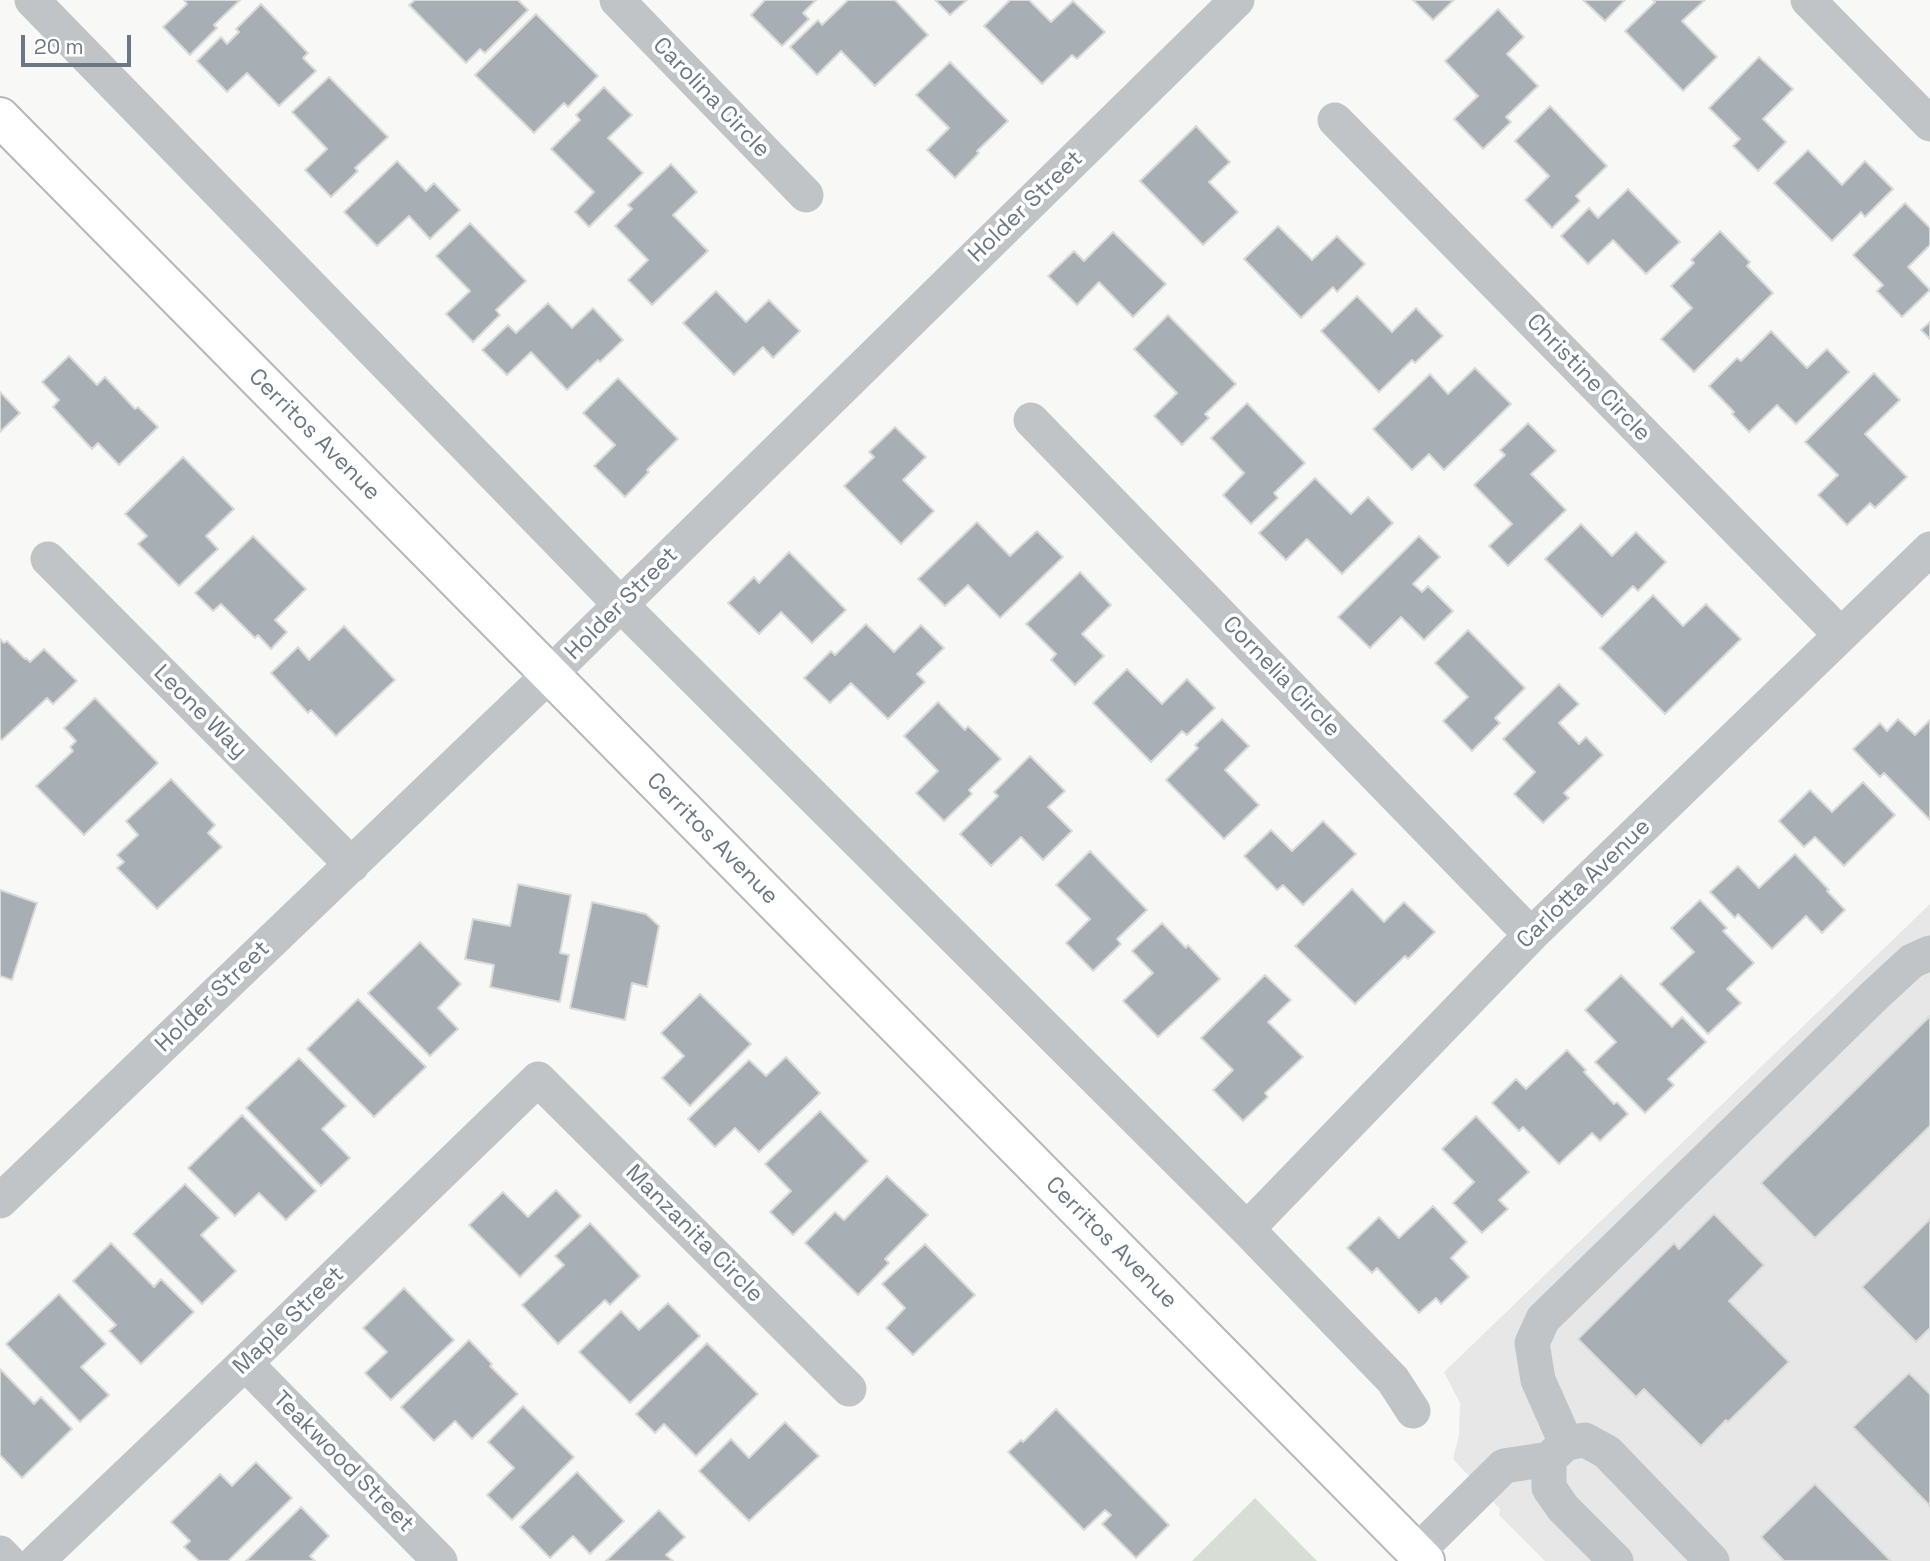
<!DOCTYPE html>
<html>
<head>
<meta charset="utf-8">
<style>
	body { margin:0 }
	#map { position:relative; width:1930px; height:1561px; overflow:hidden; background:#f8f8f6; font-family:"Space Grotesk",sans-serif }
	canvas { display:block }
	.scale { position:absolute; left:21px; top:35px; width:110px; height:32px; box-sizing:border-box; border:4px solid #6a7884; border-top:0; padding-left:9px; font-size:21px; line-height:24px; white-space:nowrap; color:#6a7884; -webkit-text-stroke:5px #fff; paint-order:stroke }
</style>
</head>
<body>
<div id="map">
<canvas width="1930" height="1561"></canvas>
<div class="scale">20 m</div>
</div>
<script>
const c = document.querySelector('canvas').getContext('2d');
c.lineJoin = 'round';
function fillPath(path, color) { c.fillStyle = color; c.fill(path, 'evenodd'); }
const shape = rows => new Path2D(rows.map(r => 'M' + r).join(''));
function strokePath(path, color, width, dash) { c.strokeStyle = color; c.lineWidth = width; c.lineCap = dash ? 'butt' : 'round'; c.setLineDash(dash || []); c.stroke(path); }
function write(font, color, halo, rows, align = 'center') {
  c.font = font + ' "Space Grotesk",sans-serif'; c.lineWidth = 7; c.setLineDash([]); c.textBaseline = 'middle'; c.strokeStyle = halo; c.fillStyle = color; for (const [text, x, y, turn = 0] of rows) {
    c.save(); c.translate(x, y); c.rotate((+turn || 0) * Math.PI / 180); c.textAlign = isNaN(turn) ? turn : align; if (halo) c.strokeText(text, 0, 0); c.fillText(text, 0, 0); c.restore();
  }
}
const built = shape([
	[1930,904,1930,1561,1545,1561,1499,1515,1500,1509,1453,1459,1459,1435,1460,1403,1444,1372]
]);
const green = shape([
	[1255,1498,1317,1561,1192,1561]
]);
const building = shape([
	[184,0,240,0,214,25,217,28,190,55,163,27,187,4,184,0],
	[415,0,518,0,528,10,485,53,480,49,466,63,409,5,415,0],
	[765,0,816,0,803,13,809,19,782,46,751,15,765,0],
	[848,0,895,0,928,35,875,86,841,51,817,75,790,47,818,20,822,25,848,0],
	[935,0,967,0,950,15,935,0],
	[1010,0,1029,0,1051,22,1073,1,1105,32,1077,59,1072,55,1042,84,984,26,1010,0],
	[1413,0,1454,0,1433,20,1413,0],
	[1583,0,1625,0,1605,21,1583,0],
	[1653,0,1705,0,1682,21,1717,57,1683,91,1625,31,1655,2,1653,0],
	[261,4,308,53,303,58,316,71,279,106,247,73,227,92,197,61,221,37,227,44,239,32,236,29,261,4],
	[1498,9,1524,37,1507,54,1538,86,1506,117,1511,122,1483,149,1454,119,1478,96,1445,61,1498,9],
	[536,14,598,76,568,107,564,103,534,133,475,75,536,14],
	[1759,57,1793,89,1763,119,1786,142,1758,171,1733,146,1740,139,1709,108,1759,57],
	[950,62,1008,121,977,151,979,153,955,178,927,150,949,128,916,95,950,62],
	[329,77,388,137,355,168,358,171,331,197,305,170,327,149,292,112,329,77],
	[604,87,632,115,608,138,643,173,589,227,575,212,594,192,551,149,580,120,576,115,604,87],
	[1550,106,1607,166,1576,196,1580,201,1552,228,1525,200,1549,176,1515,141,1550,106],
	[1196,126,1230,162,1209,182,1238,212,1203,245,1140,181,1196,126],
	[1808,150,1842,185,1865,161,1893,189,1865,217,1861,212,1832,241,1774,183,1808,150],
	[397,161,426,191,434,183,460,210,430,239,409,216,377,246,344,212,397,161],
	[671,164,697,192,673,215,708,251,652,305,628,280,648,260,615,226,632,209,628,205,671,164],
	[1628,189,1680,242,1646,274,1613,240,1588,264,1561,236,1589,208,1598,218,1628,189],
	[1905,203,1930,228,1930,245,1908,267,1930,290,1902,317,1877,291,1883,285,1853,255,1905,203],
	[470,223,526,281,496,310,500,315,473,342,446,314,470,291,436,256,470,223],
	[1278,226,1312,260,1337,236,1365,264,1337,292,1333,287,1301,318,1244,259,1278,226],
	[1720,231,1750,262,1747,266,1773,293,1694,372,1661,339,1692,308,1671,286,1694,263,1691,260,1720,231],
	[1113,232,1166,284,1133,317,1099,282,1077,305,1048,276,1074,251,1084,261,1113,232],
	[716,291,746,322,769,300,800,331,773,358,763,347,734,375,683,323,716,291],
	[1357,296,1392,332,1416,308,1443,336,1415,363,1412,360,1379,392,1321,331,1357,296],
	[548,303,572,328,593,308,623,340,600,362,598,360,567,390,531,352,507,375,482,350,508,325,516,333,548,303],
	[1168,315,1236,384,1205,414,1209,418,1182,445,1154,416,1177,393,1134,349,1168,315],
	[1930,322,1930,339,1921,330,1930,322],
	[1771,331,1807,368,1827,349,1849,372,1796,424,1777,405,1749,432,1732,414,1734,412,1709,386,1737,358,1741,361,1771,331],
	[69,356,97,385,105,377,135,409,138,407,158,427,119,465,98,443,92,449,53,407,59,400,42,382,69,356],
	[1475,368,1511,404,1444,470,1429,454,1412,470,1373,429,1430,374,1448,394,1475,368],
	[1874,373,1900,400,1865,434,1907,477,1875,508,1870,503,1847,525,1818,495,1838,475,1805,442,1874,373],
	[618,378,678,439,647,470,649,472,625,497,594,466,615,445,583,413,618,378],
	[0,392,20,413,0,432,0,392],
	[1247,403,1305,463,1274,493,1278,498,1251,524,1223,495,1244,473,1211,438,1247,403],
	[1528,423,1556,451,1531,474,1566,510,1508,566,1489,546,1512,524,1474,485,1505,455,1500,450,1528,423],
	[895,427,926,457,903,480,934,511,901,544,844,486,874,457,869,452,895,427],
	[183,457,234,509,206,536,218,549,179,586,138,544,147,536,125,514,183,457],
	[1315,478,1351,514,1368,497,1393,523,1342,574,1307,539,1286,560,1259,533,1315,478],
	[977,522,1010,556,1037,531,1063,557,1000,618,968,585,945,606,918,579,977,522],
	[1581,524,1612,556,1636,532,1666,562,1638,591,1633,586,1602,617,1545,559,1581,524],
	[253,536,306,589,275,620,287,632,271,649,258,635,255,638,221,604,213,611,195,593,253,536],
	[1419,536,1440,557,1413,584,1422,592,1428,586,1453,611,1424,640,1401,617,1370,648,1338,617,1419,536],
	[789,552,846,610,812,643,781,612,759,634,728,603,754,577,759,583,789,552],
	[1080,572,1111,605,1082,634,1104,656,1075,685,1051,660,1056,654,1026,624,1080,572],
	[1653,595,1683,626,1706,604,1741,639,1665,714,1600,648,1653,595],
	[866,624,894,652,921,625,944,648,917,674,925,682,888,719,851,683,830,703,804,678,831,651,835,655,866,624],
	[344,626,395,680,336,736,311,710,308,713,271,673,298,647,309,660,344,626],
	[1468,630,1525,688,1495,718,1500,723,1472,751,1443,721,1468,697,1435,663,1468,630],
	[0,639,4,643,7,641,25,659,26,658,30,662,44,649,77,681,53,704,47,698,2,740,0,738,0,639],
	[1127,669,1162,704,1187,679,1215,708,1187,735,1182,731,1151,762,1093,703,1127,669],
	[1559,684,1579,704,1559,723,1579,744,1586,737,1603,755,1564,793,1569,798,1543,823,1514,794,1535,772,1503,739,1559,684],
	[95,698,158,763,84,835,36,786,73,751,70,747,76,741,64,728,95,698],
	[938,702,965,730,968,726,1001,759,969,790,972,794,944,821,916,793,938,771,904,736,938,702],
	[1222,719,1249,746,1225,770,1259,805,1224,839,1166,780,1198,748,1195,745,1222,719],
	[1898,719,1915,735,1930,720,1930,820,1884,773,1880,777,1853,749,1880,723,1887,731,1898,719],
	[1030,756,1065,791,1048,807,1072,831,1043,860,1021,837,991,866,960,834,998,796,994,792,1030,756],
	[171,779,215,825,208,833,222,847,157,909,117,868,124,862,117,855,138,835,126,821,171,779],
	[1863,782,1895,815,1844,866,1815,837,1804,847,1779,821,1810,790,1832,812,1863,782],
	[1323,821,1356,854,1303,905,1283,885,1277,890,1244,856,1271,830,1292,851,1323,821],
	[1090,851,1147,910,1117,939,1121,944,1093,971,1066,943,1090,919,1056,885,1090,851],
	[1795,854,1829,890,1827,891,1845,910,1822,933,1806,916,1772,949,1738,914,1735,918,1710,892,1738,866,1759,888,1795,854],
	[518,884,571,895,560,953,569,955,560,1002,490,987,494,965,465,959,473,919,510,926,518,884],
	[1352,889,1384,922,1404,902,1435,932,1408,959,1405,956,1355,1004,1295,946,1352,889],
	[0,890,37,903,12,980,0,976,0,890],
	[1700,900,1727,928,1723,931,1754,963,1727,989,1741,1003,1708,1034,1660,984,1694,952,1671,928,1700,900],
	[592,902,646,914,659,926,647,987,632,983,625,1020,570,1008,592,902],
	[1162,923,1186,948,1188,945,1220,979,1158,1037,1123,1001,1153,973,1132,951,1162,923],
	[420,942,461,984,438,1008,458,1029,430,1056,368,993,420,942],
	[1265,975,1291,1000,1268,1022,1303,1057,1265,1093,1268,1097,1243,1121,1213,1090,1233,1070,1201,1038,1265,975],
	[1621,975,1672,1027,1682,1017,1706,1042,1668,1079,1674,1085,1645,1113,1595,1062,1616,1042,1585,1010,1621,975],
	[700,994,751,1044,690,1106,662,1078,684,1056,661,1033,700,994],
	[358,999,426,1067,374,1117,307,1049,358,999],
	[1930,1016,1930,1126,1815,1238,1761,1183,1930,1016],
	[1567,1050,1586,1070,1584,1072,1614,1104,1617,1102,1628,1114,1600,1141,1592,1133,1559,1164,1523,1127,1519,1131,1492,1103,1516,1079,1526,1089,1567,1050],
	[786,1057,820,1093,759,1152,735,1128,715,1147,688,1119,749,1060,766,1076,786,1057],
	[299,1058,346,1106,322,1129,350,1158,321,1186,246,1108,299,1058],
	[820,1111,868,1161,793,1235,770,1212,791,1191,765,1164,820,1111],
	[242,1115,316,1191,286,1220,259,1193,235,1216,188,1168,242,1115],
	[1476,1116,1529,1172,1499,1200,1508,1209,1482,1233,1453,1203,1474,1182,1442,1149,1476,1116],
	[887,1176,928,1215,885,1259,889,1263,858,1295,805,1243,835,1212,844,1220,887,1176],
	[185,1184,219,1218,201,1235,236,1271,202,1304,133,1234,185,1184],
	[556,1190,581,1216,520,1277,469,1225,503,1192,528,1217,556,1190],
	[1433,1206,1467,1242,1451,1258,1469,1277,1441,1304,1436,1298,1419,1313,1377,1268,1372,1273,1347,1248,1379,1217,1399,1238,1433,1206],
	[1714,1214,1764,1265,1729,1301,1789,1362,1728,1422,1726,1420,1701,1446,1644,1389,1636,1397,1578,1339,1674,1243,1679,1249,1714,1214],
	[1930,1219,1930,1328,1916,1342,1862,1287,1930,1219],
	[590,1223,640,1276,610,1305,605,1300,558,1344,522,1305,564,1265,555,1256,590,1223],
	[111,1243,154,1287,161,1279,194,1312,141,1364,109,1331,116,1325,73,1281,111,1243],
	[925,1244,975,1295,913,1355,886,1328,905,1308,882,1284,925,1244],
	[404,1288,454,1340,391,1400,365,1373,387,1352,363,1328,404,1288],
	[59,1294,106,1344,81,1367,109,1395,80,1422,6,1344,59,1294],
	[668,1303,700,1336,630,1403,579,1352,621,1311,639,1330,668,1303],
	[469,1340,492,1364,490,1366,518,1394,472,1439,455,1421,434,1441,401,1407,469,1340],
	[707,1343,758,1394,696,1456,664,1424,655,1433,636,1414,707,1343],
	[0,1369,34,1404,41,1397,72,1429,22,1478,0,1455,0,1369],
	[1909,1373,1930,1394,1930,1506,1853,1427,1909,1373],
	[523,1406,574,1457,512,1520,487,1495,514,1468,488,1442,523,1406],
	[1056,1409,1169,1525,1136,1558,1102,1524,1111,1515,1105,1510,1084,1530,1008,1452,1021,1440,1023,1442,1056,1409],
	[785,1422,819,1456,749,1521,699,1471,731,1439,749,1458,785,1422],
	[256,1462,292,1498,228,1561,199,1561,184,1547,190,1541,171,1522,220,1474,232,1486,256,1462],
	[577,1472,624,1521,590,1554,573,1536,550,1558,520,1527,577,1472],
	[1815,1484,1891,1561,1784,1561,1761,1537,1815,1484],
	[301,1507,329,1536,310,1556,315,1561,246,1561,301,1507],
	[659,1510,685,1537,666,1555,673,1561,606,1561,659,1510]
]);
const minor = shape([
	[32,0,621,605,1247,1229,1393,1380,1413,1411],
	[617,0,806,195],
	[1808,0,1930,124],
	[1335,120,1841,635],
	[1031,420,1531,935],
	[48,559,352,865],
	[0,1201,550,674,1237,0],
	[1247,1229,1531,935,1930,549],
	[245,1363,440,1561],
	[1566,1443,1538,1380,1532,1343,1543,1319,1873,997,1912,961,1930,953],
	[1417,1552,1504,1466,1549,1459],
	[0,1553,8,1561],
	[37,1561,245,1363,538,1079,849,1389],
	[1616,1561,1563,1508,1549,1488,1549,1459,1566,1443,1585,1440,1607,1452,1712,1561]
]);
const major = shape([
	[0,117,1425,1561]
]);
const streetNames = [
	["Carolina Circle",711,98,46],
	["Holder Street",1026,207,-44],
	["Christine Circle",1588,378,46],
	["Cerritos Avenue",314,435,45],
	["Holder Street",622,604,-45],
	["Cornelia Circle",1281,677,46],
	["Leone Way",200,712,45],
	["Cerritos Avenue",712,839,45],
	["Carlotta Avenue",1584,884,-44],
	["Holder Street",213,997,-44],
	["Manzanita Circle",694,1234,45],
	["Cerritos Avenue",1111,1243,45],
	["Maple Street",289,1321,-44],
	["Teakwood Street",343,1462,45]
];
fillPath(built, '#e6e7e6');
fillPath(green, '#d8ddd5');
fillPath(building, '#a8afb4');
strokePath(building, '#dadad8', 2);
strokePath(major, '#b4b8bb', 42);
strokePath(minor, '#c0c4c7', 35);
strokePath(major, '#fff', 38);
write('23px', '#6a7884', '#fff', streetNames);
</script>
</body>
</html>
